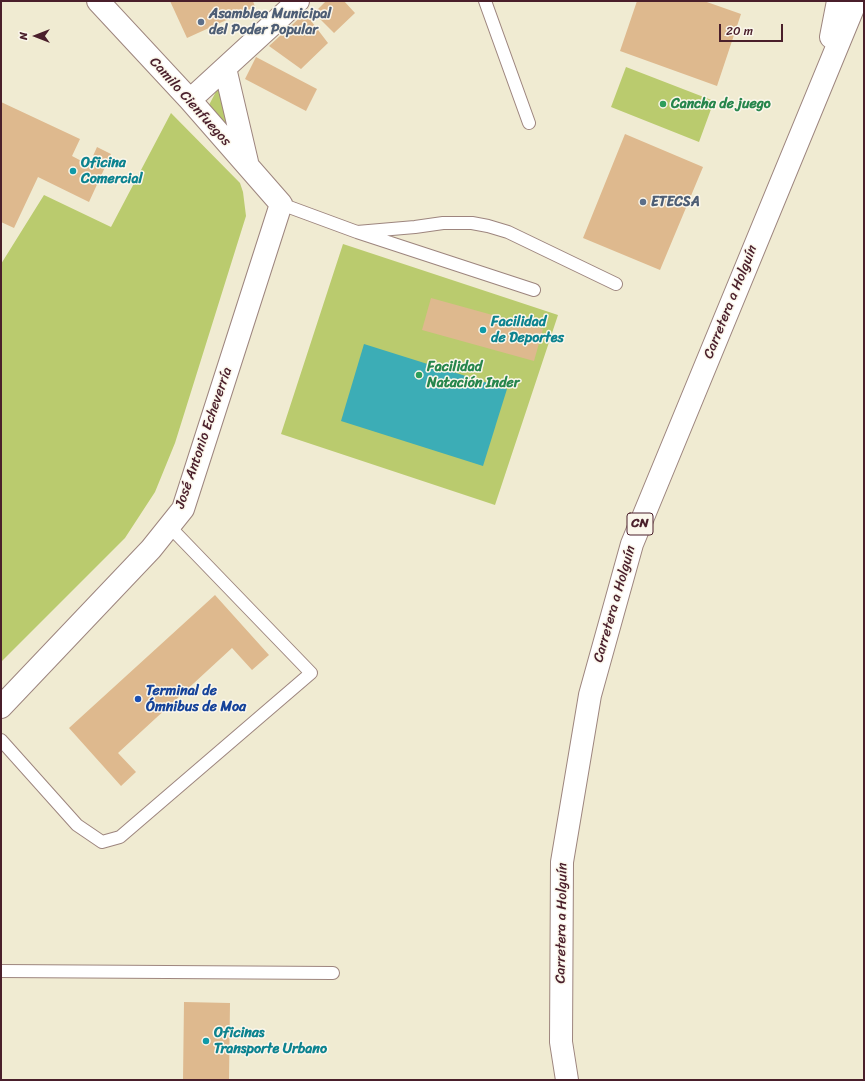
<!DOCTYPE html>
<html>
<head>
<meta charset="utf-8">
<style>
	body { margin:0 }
	#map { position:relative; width:865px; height:1081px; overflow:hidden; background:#f0ebd2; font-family:Sriracha,sans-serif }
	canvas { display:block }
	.frame { position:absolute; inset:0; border:2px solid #4a1f2b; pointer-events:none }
	.north { position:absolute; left:16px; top:16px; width:40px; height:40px; -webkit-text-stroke:3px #fbf7ec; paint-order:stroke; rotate:270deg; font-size:11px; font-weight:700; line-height:16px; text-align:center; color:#4a1f2b }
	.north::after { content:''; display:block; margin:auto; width:14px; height:18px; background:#4a1f2b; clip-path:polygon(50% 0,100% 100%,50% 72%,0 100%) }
	.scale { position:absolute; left:719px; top:24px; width:64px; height:18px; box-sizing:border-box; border:2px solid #4a1f2b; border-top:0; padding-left:5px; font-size:12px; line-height:14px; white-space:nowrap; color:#4a1f2b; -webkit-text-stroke:3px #fbf7ec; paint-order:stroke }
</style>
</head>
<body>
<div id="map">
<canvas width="865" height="1081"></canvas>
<div class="frame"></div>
<div class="north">N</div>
<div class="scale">20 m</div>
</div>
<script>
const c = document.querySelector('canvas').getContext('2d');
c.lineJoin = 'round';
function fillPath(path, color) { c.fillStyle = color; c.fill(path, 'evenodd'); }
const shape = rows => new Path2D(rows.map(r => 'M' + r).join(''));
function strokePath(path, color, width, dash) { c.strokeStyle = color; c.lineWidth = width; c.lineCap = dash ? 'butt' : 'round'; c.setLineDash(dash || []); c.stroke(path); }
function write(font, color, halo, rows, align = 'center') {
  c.font = font + ' Sriracha,sans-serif'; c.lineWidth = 3; c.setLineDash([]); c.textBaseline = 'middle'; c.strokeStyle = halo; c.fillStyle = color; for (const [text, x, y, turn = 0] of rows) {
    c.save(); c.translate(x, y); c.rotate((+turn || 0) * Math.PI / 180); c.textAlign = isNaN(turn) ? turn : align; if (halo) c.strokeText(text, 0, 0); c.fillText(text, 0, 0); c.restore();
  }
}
const green = shape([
	[626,67,714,101,699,142,611,107],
	[221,82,228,127,209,105],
	[171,113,240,183,243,192,246,216,175,443,155,492,125,538,1,662,1,264,44,195,111,227],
	[343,244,558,315,495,505,281,434]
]);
const water = shape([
	[364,344,507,389,483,466,341,421]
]);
const building = shape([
	[170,1,253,1,255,7,187,38],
	[326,1,344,1,355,13,334,33,314,13],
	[637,1,704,1,741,14,717,86,620,51],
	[305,13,328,43,301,69,269,46],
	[256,57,317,89,306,111,245,79],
	[1,102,80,139,72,156,89,165,97,147,111,154,89,202,38,177,14,228,1,222],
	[625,134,703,167,660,270,583,238],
	[431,298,543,329,534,361,422,330],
	[215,595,269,655,252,670,232,648,118,753,136,772,121,786,69,728],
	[184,1002,230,1003,229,1080,183,1080]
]);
const service = shape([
	[485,1,529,123],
	[281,204,357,232,534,290],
	[357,232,415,227,443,223,472,223,488,226,508,232,616,284],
	[1,740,77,825,102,842,120,837,311,673,169,526],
	[1,971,333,973]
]);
const minor = shape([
	[225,68,247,162],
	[190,100,298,1],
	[1,707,151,549,183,509,281,204,190,100,98,1]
]);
const primary = shape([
	[831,37,838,1],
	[567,1080,561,1042,562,862,590,695,632,544,856,1]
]);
const markers = [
	[201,22,4,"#5c6f8a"],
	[663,104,4,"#2e9e5b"],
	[73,171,4,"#0f9aa8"],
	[643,202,4,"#5c6f8a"],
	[483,330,4,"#0f9aa8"],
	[419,375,4,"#2e9e5b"],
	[138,699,4,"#1a4fb4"],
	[206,1041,4,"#0f9aa8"]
];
const shields = [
	[640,524,26]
];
const shieldNames = [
	["CN",640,524]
];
const serviceNames = [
	["Asamblea Municipal",209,14],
	["del Poder Popular",209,30],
	["ETECSA",651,202]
];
const streetNames = [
	["Camilo Cienfuegos",190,102,48],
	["Carretera a Holguín",731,302,-68],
	["José Antonio Echeverría",204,438,-71],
	["Carretera a Holguín",615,604,-74],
	["Carretera a Holguín",562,923,-89]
];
const leisureNames = [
	["Cancha de juego",671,104],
	["Facilidad",427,367],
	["Natación Inder",427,383]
];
const cultureNames = [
	["Oficina",81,163],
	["Comercial",81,179],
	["Facilidad",491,322],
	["de Deportes",491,338],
	["Oficinas",214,1033],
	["Transporte Urbano",214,1049]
];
const transitNames = [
	["Terminal de",146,691],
	["Ómnibus de Moa",146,707]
];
fillPath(green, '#bacb6e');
fillPath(water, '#3cadb6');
fillPath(building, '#deb98e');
strokePath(service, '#9d857e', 14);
strokePath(minor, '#9d857e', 24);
strokePath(primary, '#9d857e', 24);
strokePath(service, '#fff', 12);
strokePath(minor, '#fff', 22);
strokePath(primary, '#fff', 22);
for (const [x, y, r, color] of markers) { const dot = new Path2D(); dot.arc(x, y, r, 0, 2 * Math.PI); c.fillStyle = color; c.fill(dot); strokePath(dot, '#fbf7ec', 1.5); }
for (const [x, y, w] of shields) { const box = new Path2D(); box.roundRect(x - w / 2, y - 11, w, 22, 3); c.fillStyle = '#fbf7ec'; c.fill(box); strokePath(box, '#4a1f2b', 1); }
write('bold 13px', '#4a1f2b', null, shieldNames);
write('bold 14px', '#4e5e75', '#fbf7ec', serviceNames, 'left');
write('14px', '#4a1f2b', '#fbf7ec', streetNames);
write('bold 14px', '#27864d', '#fbf7ec', leisureNames, 'left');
write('bold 14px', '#0d838f', '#fbf7ec', cultureNames, 'left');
write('bold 14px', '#164399', '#fbf7ec', transitNames, 'left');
</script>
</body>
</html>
